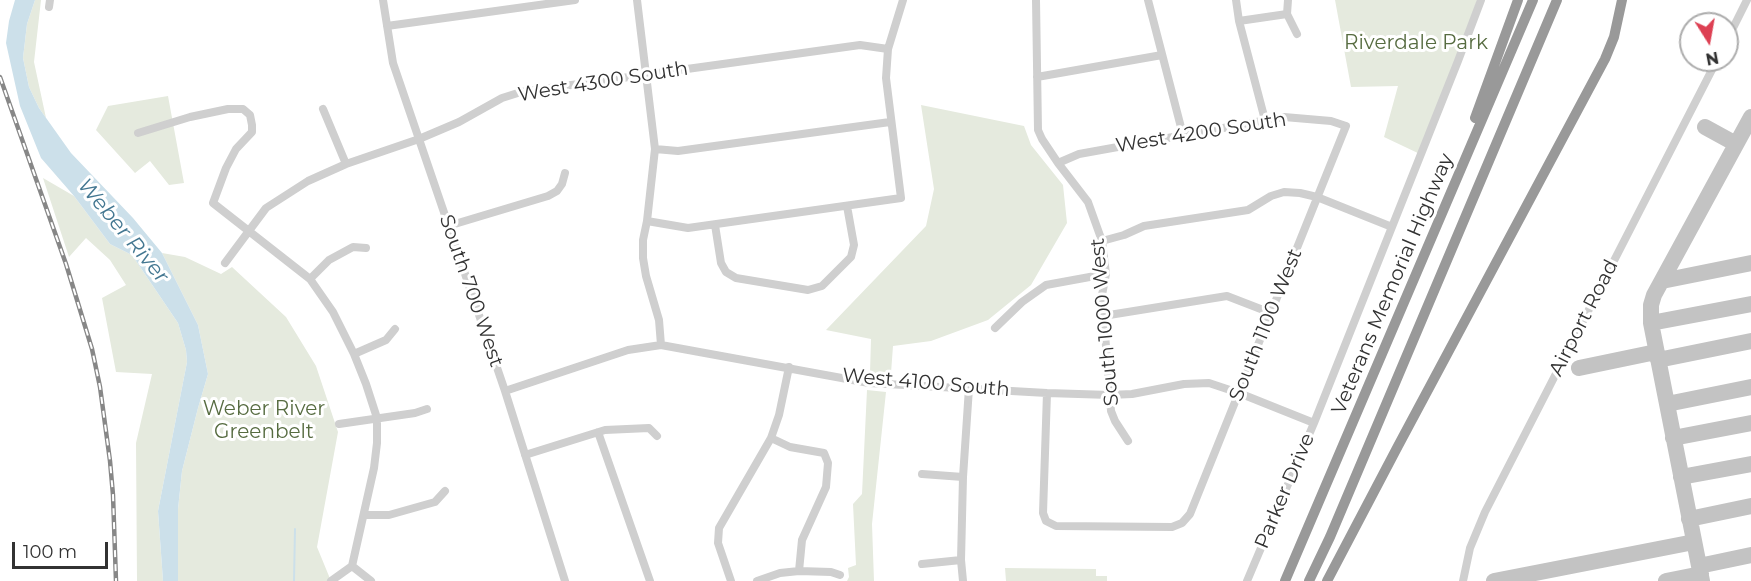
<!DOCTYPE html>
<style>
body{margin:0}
#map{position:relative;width:1751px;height:581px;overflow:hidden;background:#fff;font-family:Montserrat,sans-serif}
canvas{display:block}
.north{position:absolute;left:1679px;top:12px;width:60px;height:60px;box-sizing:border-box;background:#fff;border:2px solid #adadad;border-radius:50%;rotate:169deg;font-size:16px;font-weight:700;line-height:24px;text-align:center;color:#323232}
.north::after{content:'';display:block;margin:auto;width:21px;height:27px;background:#dd4053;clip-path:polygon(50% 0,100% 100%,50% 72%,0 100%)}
.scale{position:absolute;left:12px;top:542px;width:96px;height:27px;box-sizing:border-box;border:3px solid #323232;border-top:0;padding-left:8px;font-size:18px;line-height:21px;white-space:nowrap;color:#323232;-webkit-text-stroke:4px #fff;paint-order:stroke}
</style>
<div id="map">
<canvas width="1751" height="581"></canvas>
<div class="north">N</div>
<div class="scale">100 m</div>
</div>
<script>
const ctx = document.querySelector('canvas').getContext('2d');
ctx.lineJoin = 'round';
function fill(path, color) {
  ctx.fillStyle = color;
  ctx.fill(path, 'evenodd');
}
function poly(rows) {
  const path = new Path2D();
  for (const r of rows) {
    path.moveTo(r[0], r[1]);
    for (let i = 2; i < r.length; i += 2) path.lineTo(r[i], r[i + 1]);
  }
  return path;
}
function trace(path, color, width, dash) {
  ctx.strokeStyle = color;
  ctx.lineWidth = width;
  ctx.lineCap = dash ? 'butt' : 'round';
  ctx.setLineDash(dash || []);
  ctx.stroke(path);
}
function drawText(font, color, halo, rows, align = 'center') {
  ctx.font = font + ' Montserrat,sans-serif';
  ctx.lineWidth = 6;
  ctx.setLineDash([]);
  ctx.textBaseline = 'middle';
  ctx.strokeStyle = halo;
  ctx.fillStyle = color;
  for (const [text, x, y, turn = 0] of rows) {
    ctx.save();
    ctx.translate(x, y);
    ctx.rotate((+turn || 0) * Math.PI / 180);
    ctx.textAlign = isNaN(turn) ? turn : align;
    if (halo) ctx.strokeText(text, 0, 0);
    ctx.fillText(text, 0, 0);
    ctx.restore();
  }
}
const green = poly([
 [35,0,41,0,34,62,46,118,39,108,29,87,23,58,27,24],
 [1335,0,1477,0,1447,89,1422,155,1384,137,1398,86,1351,87],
 [168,96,184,183,169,185,150,161,135,173,96,130,108,106],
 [921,105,1024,126,1031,145,1063,185,1067,223,1031,285,988,320,931,341,893,346,891,373,870,373,871,339,826,330,926,226,934,189],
 [43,178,74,196,110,244,132,255,178,323,186,350,187,362,158,511,163,581,137,581,136,443,152,374,116,372,102,298,126,285,110,260,86,238,69,257],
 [162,253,185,257,221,274,232,267,286,317,316,366,338,432,317,547,331,581,178,581,178,509,182,471,198,408,208,374,198,325],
 [867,390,886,392,872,524,874,581,847,581,849,577,848,568,856,565,853,504,862,494],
 [1005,568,1096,569,1096,576,1107,576,1107,581,1006,581]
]);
const water = poly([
 [15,0,35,0,27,24,23,58,29,87,39,108,71,153,133,218,162,253,198,325,208,374,198,408,182,471,178,509,178,581,163,581,158,511,187,362,186,350,178,323,132,255,110,244,74,196,41,158,20,106,6,43,9,21]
]);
const stream = poly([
 [294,581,295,529]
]);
const taxiway = poly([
 [1705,127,1736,144],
 [1662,281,1751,263],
 [1651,323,1751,304],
 [1658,360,1751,341],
 [1579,368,1656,352],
 [1667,404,1751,387],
 [1673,438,1751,423],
 [1681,477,1751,464],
 [1689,519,1751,506],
 [1699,566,1751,555],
 [1494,581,1694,542],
 [1666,581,1701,574],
 [1702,581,1651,323,1651,305,1654,295,1751,117]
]);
const minor = poly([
 [383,0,393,63,505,391,565,581],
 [637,0,655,149,647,221,643,240,643,258,646,276,659,320,661,345],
 [1036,0,1038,130,1042,139,1058,163,1088,202,1102,241,1106,274,1102,295,1111,411,1115,421,1128,441],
 [1148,0,1183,135],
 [1236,0,1239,21,1265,120],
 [1288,0,1287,14,1297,34],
 [49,7,50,0],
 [1239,21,1287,14],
 [387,26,575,0],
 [1727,40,1747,0],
 [1037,77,1162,55],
 [323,109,346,164],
 [138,133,190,117,228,109,243,109,250,115,252,125,252,132,236,149,226,168,213,203,310,279,333,312,354,354,366,384,377,418,377,443,374,468,352,566,331,581],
 [655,149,678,151,890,122],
 [647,221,688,228,901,198,886,78,888,49,903,0],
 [715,225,721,263,726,272,736,278,808,290,822,286,851,257,854,245,847,206],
 [448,226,548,196,557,191,562,184,565,173],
 [1102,241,1124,235,1144,226,1248,210,1271,196,1284,192,1300,193,1317,197,1392,227],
 [225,263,266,208,308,181,346,164,419,139,459,122,502,98,521,92,860,45,888,49],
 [310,279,329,260,353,247,366,248],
 [1103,316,1227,296,1271,313],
 [995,328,1022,302,1046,285,1106,274],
 [354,354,386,340,395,329],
 [505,391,628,350,661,345,869,383,1047,393,1110,395,1132,394,1184,384,1209,383,1239,393,1314,423],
 [1047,393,1043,513,1046,521,1056,526,1172,527,1182,523,1190,514,1346,126,1331,121,1284,117,1079,154,1058,163],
 [339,424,415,413,427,409],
 [598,432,650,581],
 [771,438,790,447,824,453,828,463,826,487,802,540,799,571],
 [525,455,605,430,649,428,657,436],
 [922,474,963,477],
 [364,515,389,515,435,502,445,491],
 [922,564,961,560],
 [352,566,371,581],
 [731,581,718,543,719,528,771,438,779,415,789,367],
 [757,581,780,573,799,571,831,572,840,575],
 [963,581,961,560,963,477,969,388],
 [1247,581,1314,423,1458,61,1481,0],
 [1463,581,1470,548,1485,512,1717,60]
]);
const highway = poly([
 [1475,118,1518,0],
 [1285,581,1533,0],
 [1309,581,1330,537,1557,0],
 [1327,581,1398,446,1605,59,1614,37,1622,0]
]);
const rail = poly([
 [0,77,66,264,92,349,100,387,110,461,113,495,116,581]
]);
const parkNames = [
 ["Riverdale Park",1416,43],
 ["Weber River",264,409],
 ["Greenbelt",264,432]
];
const streetNames = [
 ["West 4300 South",603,82,-9],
 ["West 4200 South",1201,133,-9],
 ["Veterans Memorial Highway",1393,284,-67],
 ["South 700 West",471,291,71],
 ["Airport Road",1584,318,-63],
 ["South 1000 West",1105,322,-95],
 ["South 1100 West",1266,325,-68],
 ["West 4100 South",926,383,5],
 ["Parker Drive",1285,491,-67]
];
const waterNames = [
 ["Weber River",123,231,50]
];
fill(green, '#e5eade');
fill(water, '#cce0ea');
trace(stream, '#cce0ea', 2);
trace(taxiway, '#c3c3c3', 16);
trace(minor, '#cfcfcf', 8);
trace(highway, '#999', 10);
trace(rail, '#878787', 4.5);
trace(rail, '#fff', 2, [7]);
drawText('20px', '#576c41', '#fff', parkNames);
drawText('20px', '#323232', '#fff', streetNames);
drawText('italic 21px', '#437791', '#fff', waterNames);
</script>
